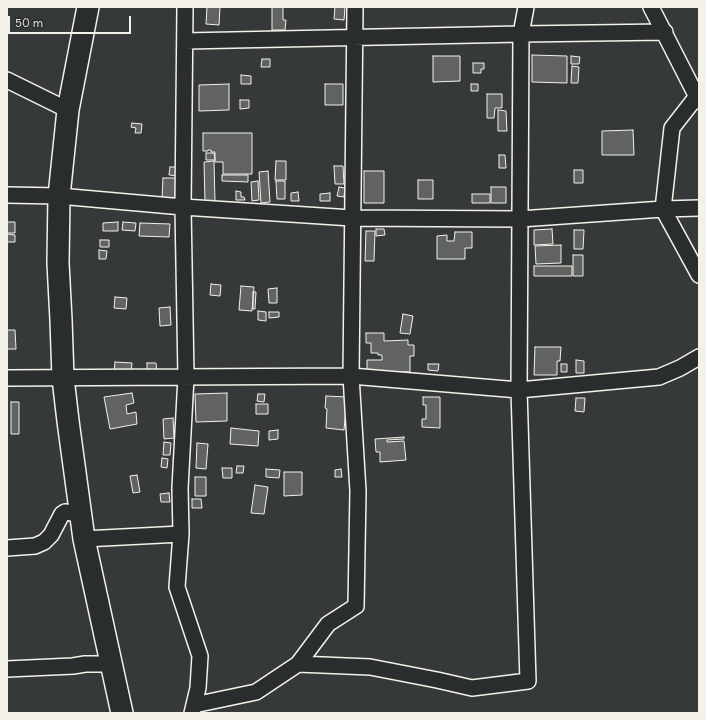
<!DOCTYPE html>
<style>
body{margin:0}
#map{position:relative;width:706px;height:720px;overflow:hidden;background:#363939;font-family:Delius,sans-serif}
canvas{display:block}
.frame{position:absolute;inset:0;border:8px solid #f4f1e8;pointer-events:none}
.scale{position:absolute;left:8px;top:16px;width:123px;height:18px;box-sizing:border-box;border:2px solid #f4f1e8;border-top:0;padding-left:5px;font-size:12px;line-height:14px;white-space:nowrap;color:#f4f1e8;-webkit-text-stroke:3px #2a2d2e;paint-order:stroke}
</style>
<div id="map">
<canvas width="706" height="720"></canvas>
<div class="frame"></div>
<div class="scale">50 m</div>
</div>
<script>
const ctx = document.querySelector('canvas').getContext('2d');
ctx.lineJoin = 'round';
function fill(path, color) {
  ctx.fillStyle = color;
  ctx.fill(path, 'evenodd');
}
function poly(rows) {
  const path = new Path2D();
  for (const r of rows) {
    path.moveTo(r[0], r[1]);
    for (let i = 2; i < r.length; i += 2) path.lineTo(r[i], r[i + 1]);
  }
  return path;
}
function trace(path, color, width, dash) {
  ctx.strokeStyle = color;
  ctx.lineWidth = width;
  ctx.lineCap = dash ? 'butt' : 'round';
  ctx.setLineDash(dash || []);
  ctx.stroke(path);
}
const building = poly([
 [207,7,220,7,219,25,206,24,207,7],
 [272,7,283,7,283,20,286,20,285,30,272,30,272,7],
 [335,7,345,7,344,20,334,19,335,7],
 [532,55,567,56,567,83,532,82,532,55],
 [433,56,460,56,460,81,433,82,433,56],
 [571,56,580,57,579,64,571,64,571,56],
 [262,59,270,59,270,67,261,67,262,59],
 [473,63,484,63,484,69,481,69,481,73,473,73,473,63],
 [572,66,579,67,578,83,571,83,572,66],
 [241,75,251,76,251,84,241,84,241,75],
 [229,84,229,110,199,111,199,85,229,84],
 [325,84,343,84,343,105,325,105,325,84],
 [471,84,478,84,478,91,471,91,471,84],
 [487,94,502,94,502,108,495,108,494,118,487,118,487,94],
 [240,100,249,100,249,108,240,109,240,100],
 [498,110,506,111,507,131,498,131,498,110],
 [132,123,142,124,141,133,135,133,136,128,131,127,132,123],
 [633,130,634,155,602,155,602,131,633,130],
 [203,133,252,133,252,174,223,174,223,162,215,162,215,152,211,152,211,150,208,150,208,151,203,151,203,133],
 [206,153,214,153,215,160,206,160,206,153],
 [499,155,505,155,506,168,499,168,499,155],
 [214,161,215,201,205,202,204,162,214,161],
 [276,161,286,161,286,180,275,180,276,161],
 [334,166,343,166,344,184,335,184,334,166],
 [170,167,179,167,179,176,169,175,170,167],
 [574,170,583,170,583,183,574,183,574,170],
 [268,171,270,202,261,203,259,172,268,171],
 [364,171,384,171,384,203,364,203,364,171],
 [222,175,248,175,248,182,222,181,222,175],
 [163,178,176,178,175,200,162,199,163,178],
 [418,180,433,180,433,199,418,199,418,180],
 [258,181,259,200,252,201,251,182,258,181],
 [276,181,285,181,285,199,277,199,276,181],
 [339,187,345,188,344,197,337,196,339,187],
 [491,187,506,187,506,203,491,203,491,187],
 [236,191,241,192,241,197,244,197,245,200,236,200,236,191],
 [298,192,299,201,291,201,291,193,298,192],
 [330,193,330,201,320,201,320,194,330,193],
 [472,194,490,194,490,203,472,203,472,194],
 [7,222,15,222,15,233,7,233,7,222],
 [118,222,118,231,103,231,103,223,118,222],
 [123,222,136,223,135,231,122,230,123,222],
 [140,223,170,224,169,237,139,236,140,223],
 [376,229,384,229,385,235,376,236,376,229],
 [552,229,553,244,534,245,534,230,552,229],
 [574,230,584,230,583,249,574,249,574,230],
 [366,231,375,231,374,261,365,261,366,231],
 [455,232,472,232,472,248,465,248,465,259,437,259,437,236,447,235,447,241,454,241,455,232],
 [7,234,15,235,15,242,7,242,7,234],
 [100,240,109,240,109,247,100,247,100,240],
 [561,245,561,263,536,264,535,246,561,245],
 [99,250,107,251,106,259,99,259,99,250],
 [573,255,583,255,583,276,573,276,573,255],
 [534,266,572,266,572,276,534,276,534,266],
 [211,284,221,285,220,296,210,295,211,284],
 [241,286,254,287,252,311,239,310,241,286],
 [277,288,277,303,269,303,268,289,277,288],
 [253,292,256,292,255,309,253,309,253,292],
 [115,297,127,298,126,309,114,308,115,297],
 [170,307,171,325,160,326,159,308,170,307],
 [258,311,266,312,266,321,258,320,258,311],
 [269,312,279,312,279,317,269,318,269,312],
 [403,314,413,316,410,334,400,333,403,314],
 [7,330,15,330,16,349,7,349,7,330],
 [366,333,384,333,384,341,408,340,408,345,414,345,414,356,410,356,410,372,367,372,367,360,382,360,382,355,378,355,378,353,371,353,371,343,366,343,366,333],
 [535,347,561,347,560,361,557,361,557,375,534,375,535,347],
 [576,360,584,361,584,373,576,373,576,360],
 [115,362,132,363,131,373,114,372,115,362],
 [147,363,156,363,157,374,147,374,147,363],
 [428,364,439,364,438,371,428,370,428,364],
 [561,364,567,364,567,372,561,372,561,364],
 [132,393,134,403,126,405,127,414,136,412,137,424,110,429,104,397,132,393],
 [227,393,227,421,196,422,195,394,227,393],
 [258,394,265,394,264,402,257,401,258,394],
 [326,396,347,397,344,430,326,428,327,409,325,408,326,396],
 [423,397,440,397,440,428,422,427,422,419,426,419,426,405,423,405,423,397],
 [576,398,585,398,584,412,575,411,576,398],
 [11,402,19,402,19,434,11,434,11,402],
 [256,404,268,404,268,414,256,414,256,404],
 [173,418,174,438,164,439,163,419,173,418],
 [231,428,259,431,258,446,230,444,231,428],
 [278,430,278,439,269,440,269,431,278,430],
 [404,437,404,439,387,440,387,442,404,441,406,460,380,462,380,452,376,452,375,439,404,437],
 [164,442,171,443,170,455,163,455,164,442],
 [197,443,208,444,206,469,196,468,197,443],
 [162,458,168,459,167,468,161,467,162,458],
 [237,466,244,466,243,473,236,473,237,466],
 [222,468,232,468,232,478,223,478,222,468],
 [266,469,280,470,279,478,266,477,266,469],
 [341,469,342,477,335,477,335,470,341,469],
 [284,472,302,472,302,495,284,496,284,472],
 [137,475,140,492,133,493,130,476,137,475],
 [195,477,206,477,206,496,195,496,195,477],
 [255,485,268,487,264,514,251,513,255,485],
 [169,493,170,502,161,502,160,494,169,493],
 [192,499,201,499,202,508,192,508,192,499]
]);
const minor = poly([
 [185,7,183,207,186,377,180,488,181,534,177,587,200,656,198,688,192,713],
 [651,7,699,101],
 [185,41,521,34,665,32],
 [7,80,68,110],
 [699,96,697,96,672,128,663,209,699,275],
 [7,195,59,196,183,207,352,218,520,219,663,209,699,208],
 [7,378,351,376,519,390,659,377,680,368,699,357],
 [84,539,181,534],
 [7,548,35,546,44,542,51,535,62,514,65,512,81,514],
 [298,664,370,667,437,680,472,688,528,681,519,390,521,34,526,7],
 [7,669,73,666,85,664,112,664],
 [194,705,256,692,298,664,328,624,356,606,358,491,351,376,355,7]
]);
const secondary = poly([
 [88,7,68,110,59,196,58,263,61,320,63,378,68,421,84,539,122,713]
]);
fill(building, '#616362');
trace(building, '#f4f1e8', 1);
trace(minor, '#f4f1e8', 18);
trace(secondary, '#f4f1e8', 24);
trace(minor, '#2a2d2e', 15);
trace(secondary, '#2a2d2e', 21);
</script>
